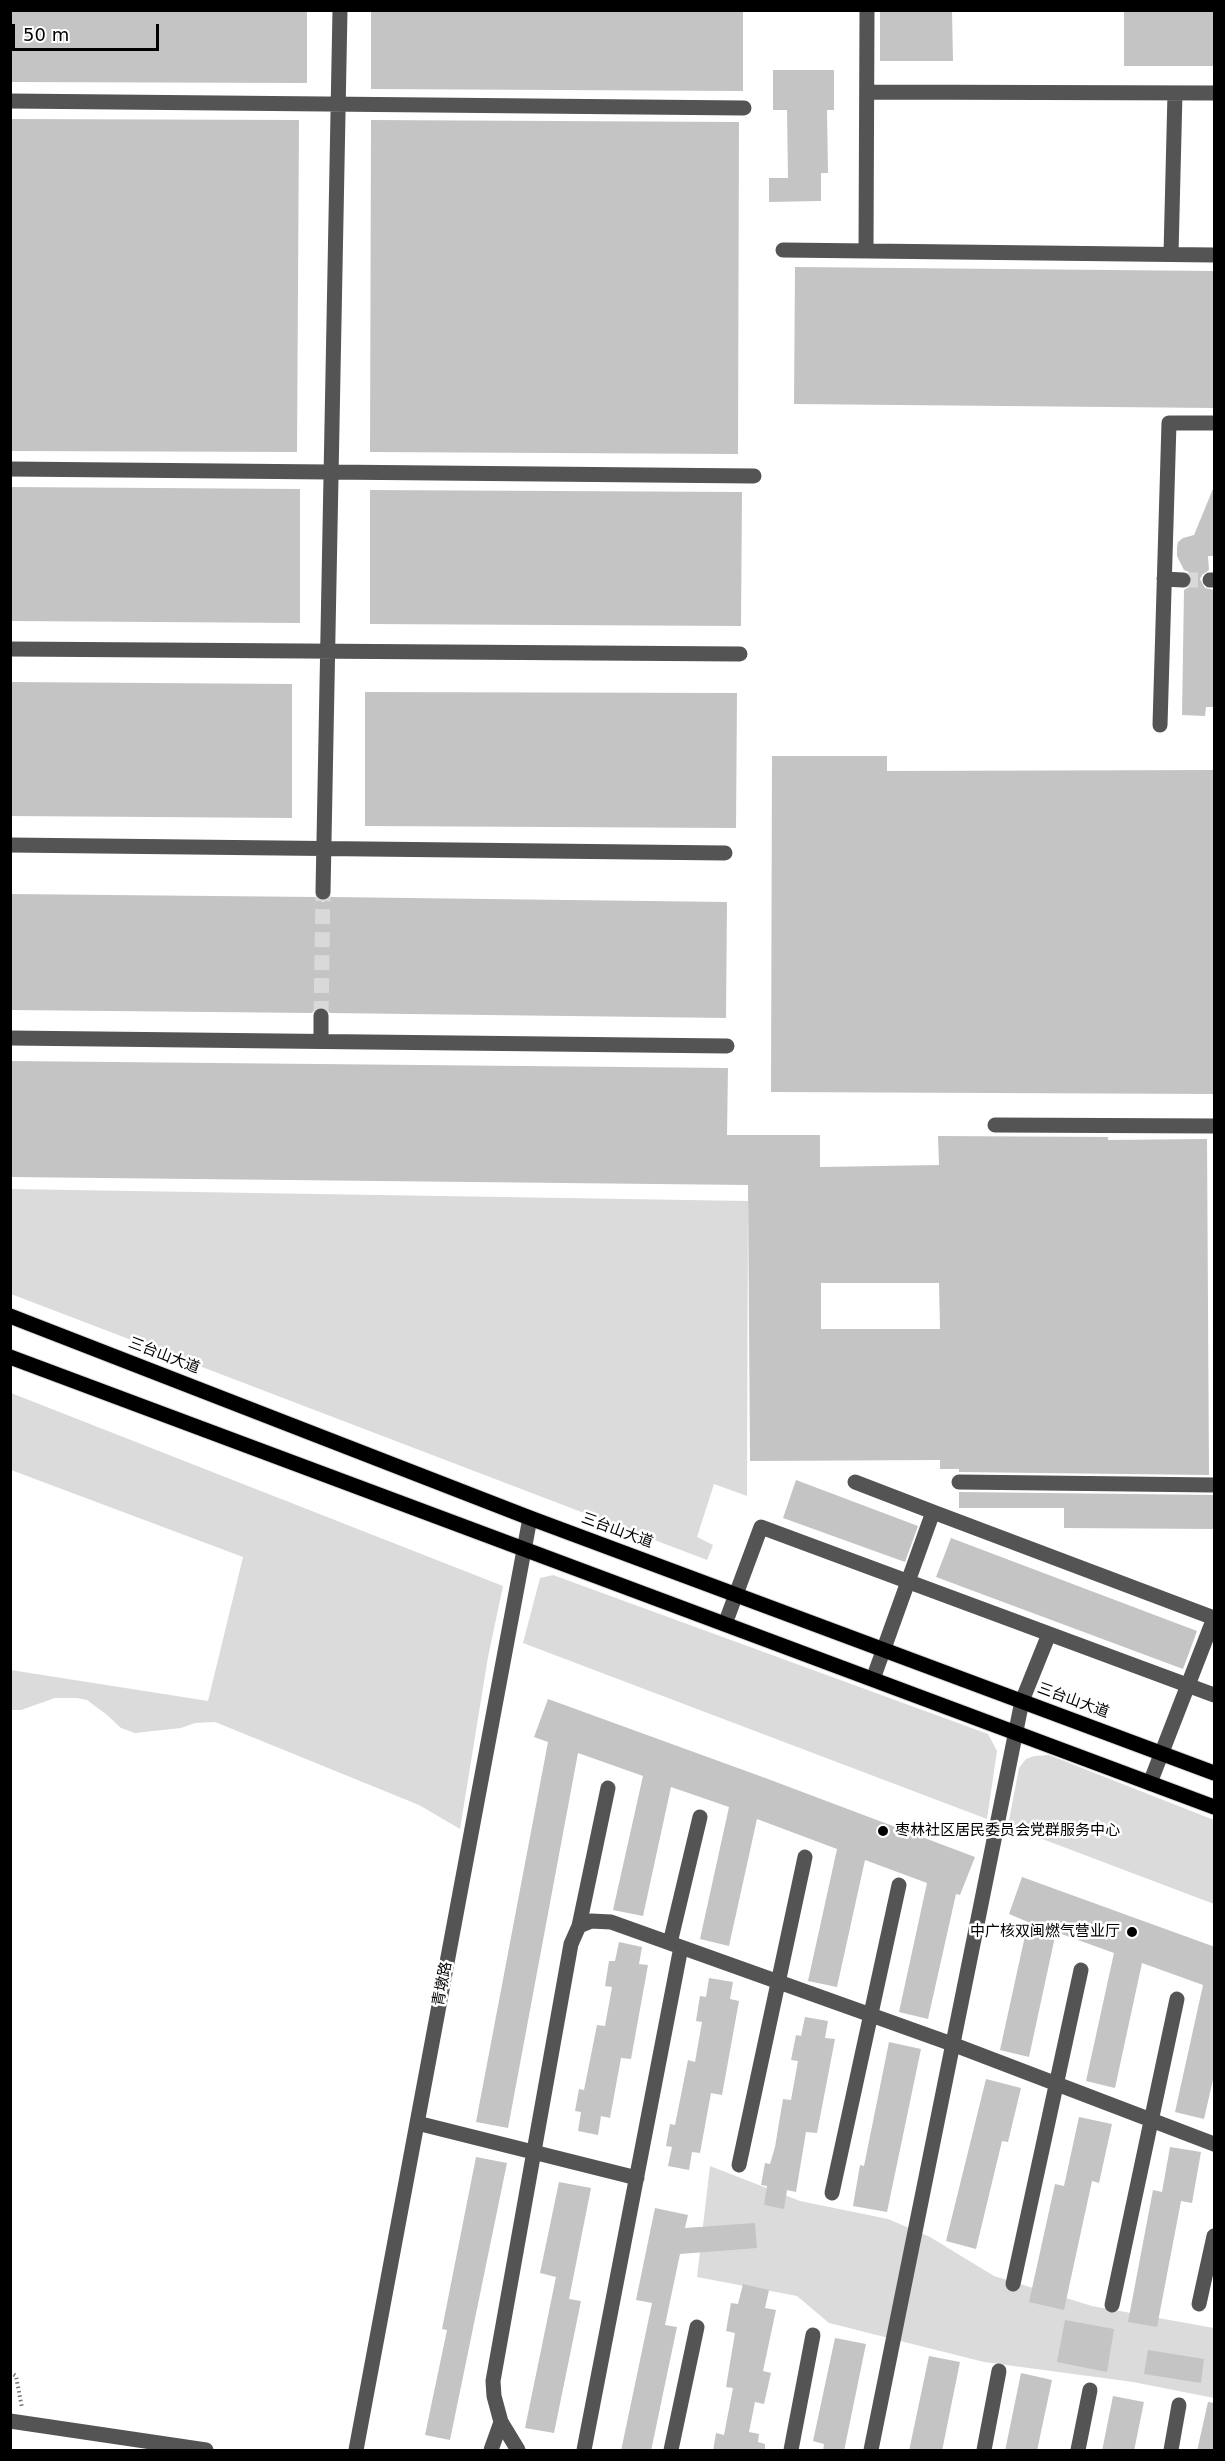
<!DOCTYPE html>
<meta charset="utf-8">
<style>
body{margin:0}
#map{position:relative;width:1225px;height:2461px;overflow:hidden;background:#fff;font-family:"DejaVu Sans",sans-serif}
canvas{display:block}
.frame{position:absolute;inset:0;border:12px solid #000;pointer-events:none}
.scale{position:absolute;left:12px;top:24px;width:147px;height:27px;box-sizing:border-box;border:3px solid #000;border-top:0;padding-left:8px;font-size:18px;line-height:21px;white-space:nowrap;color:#000;-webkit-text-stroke:4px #fff;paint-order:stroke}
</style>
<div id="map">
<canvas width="1225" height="2461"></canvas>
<div class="frame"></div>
<div class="scale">50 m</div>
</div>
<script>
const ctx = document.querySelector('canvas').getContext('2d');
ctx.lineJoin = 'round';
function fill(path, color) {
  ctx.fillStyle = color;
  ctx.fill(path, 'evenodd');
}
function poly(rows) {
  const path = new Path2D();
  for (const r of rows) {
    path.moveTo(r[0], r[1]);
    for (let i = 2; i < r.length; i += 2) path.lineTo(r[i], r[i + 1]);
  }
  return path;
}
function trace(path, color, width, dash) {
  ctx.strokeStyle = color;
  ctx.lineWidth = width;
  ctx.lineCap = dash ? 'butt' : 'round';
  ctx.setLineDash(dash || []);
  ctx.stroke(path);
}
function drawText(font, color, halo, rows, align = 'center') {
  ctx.font = font + ' "DejaVu Sans","Noto Sans SC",sans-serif';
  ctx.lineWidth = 5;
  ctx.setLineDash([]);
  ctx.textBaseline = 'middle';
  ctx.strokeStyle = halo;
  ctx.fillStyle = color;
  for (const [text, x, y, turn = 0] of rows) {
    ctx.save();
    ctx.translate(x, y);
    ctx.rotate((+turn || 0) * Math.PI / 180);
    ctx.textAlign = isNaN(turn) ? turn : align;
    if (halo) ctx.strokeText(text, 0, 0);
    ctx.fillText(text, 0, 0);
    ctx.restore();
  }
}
const green = poly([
 [10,1189,748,1201,747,1496,714,1484,697,1537,713,1545,707,1560,11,1294],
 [11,1393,503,1586,488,1657,460,1829,419,1805,215,1722,195,1723,181,1728,135,1733,121,1728,107,1715,87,1700,77,1698,55,1698,21,1710,11,1710,11,1670,208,1701,243,1557,11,1470],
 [553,1575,988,1734,997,1751,987,1819,523,1643,540,1578],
 [1049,1755,1214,1820,1214,1904,1008,1826,1019,1768,1026,1759,1034,1756],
 [710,2166,800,2201,888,2219,930,2237,994,2276,1092,2306,1214,2328,1214,2398,1133,2382,984,2362,829,2323,797,2296,697,2277]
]);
const building = poly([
 [10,10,307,10,307,83,10,82],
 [371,10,743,10,743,91,371,89],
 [880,10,952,10,953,61,880,61],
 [1124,10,1215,10,1215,66,1124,66],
 [773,70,834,70,834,110,827,110,828,173,821,173,821,201,769,202,769,178,788,178,787,110,773,110],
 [10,119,299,120,297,452,10,451],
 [371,120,739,122,738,454,370,452],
 [795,267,1215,271,1215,408,794,404],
 [1215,484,1215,556,1208,556,1209,570,1202,575,1200,579,1205,588,1215,590,1215,707,1206,707,1205,716,1182,715,1184,590,1191,586,1193,580,1189,572,1184,570,1177,556,1177,548,1178,542,1183,538,1194,535],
 [10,487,300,489,300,623,10,621],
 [370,490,742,492,741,626,370,624],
 [10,682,292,684,292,818,10,816],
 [365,692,737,693,736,828,365,826],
 [772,756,887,756,887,771,1215,770,1215,1094,771,1092],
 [10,894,315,897,323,902,331,897,727,902,726,1018,330,1013,326,1008,322,1006,316,1008,312,1013,10,1010],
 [10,1061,728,1068,727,1135,820,1135,820,1167,939,1165,938,1136,1108,1137,1108,1140,1207,1139,1209,1475,959,1472,959,1469,940,1469,940,1460,750,1461,748,1185,10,1177],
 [821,1283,939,1283,940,1329,821,1329],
 [796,1480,918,1526,905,1562,783,1518],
 [959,1492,1215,1495,1215,1529,1064,1528,1064,1508,959,1508],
 [951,1538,1197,1631,1183,1669,936,1577],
 [548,1699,768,1779,975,1857,960,1895,956,1894,928,2019,899,2012,927,1883,865,1860,837,1987,808,1981,837,1849,757,1819,729,1946,700,1939,729,1807,671,1787,643,1916,613,1910,643,1776,578,1753,508,2128,476,2122,548,1742,534,1737],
 [1022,1877,1215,1947,1215,2071,1204,2119,1175,2112,1203,1985,1142,1963,1115,2088,1086,2081,1114,1953,1056,1932,1029,2057,1000,2050,1028,1922,1009,1914],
 [619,1942,642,1947,639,1964,648,1965,631,2059,621,2058,610,2118,601,2116,598,2135,578,2131,581,2112,575,2111,579,2089,584,2090,597,2025,605,2026,612,1987,605,1986,609,1961,615,1961],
 [709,1978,733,1982,730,1999,739,2001,722,2095,711,2093,700,2153,692,2152,689,2170,668,2166,672,2147,666,2146,670,2124,675,2125,688,2060,695,2062,702,2022,696,2021,700,1996,706,1997],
 [805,2017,828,2021,825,2038,835,2039,817,2133,806,2132,796,2192,787,2190,784,2209,764,2205,767,2186,761,2185,765,2163,770,2164,775,2147,783,2099,791,2100,798,2061,791,2060,796,2035,801,2036],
 [889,2042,921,2049,887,2212,853,2206,860,2165,864,2166],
 [986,2079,1021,2088,1008,2142,1002,2141,976,2249,946,2241],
 [1079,2117,1112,2124,1099,2183,1092,2181,1064,2310,1029,2302,1055,2184,1064,2186],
 [1170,2147,1201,2152,1192,2203,1181,2201,1157,2327,1128,2322,1153,2190,1162,2192],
 [476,2157,507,2163,450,2440,425,2435,447,2330,442,2329],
 [559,2182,591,2188,569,2299,581,2301,554,2433,525,2428,556,2277,540,2273],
 [655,2208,688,2215,685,2228,755,2223,757,2248,680,2254,665,2325,677,2327,651,2451,621,2451,652,2303,636,2300],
 [743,2284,769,2290,765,2308,776,2310,763,2371,771,2373,764,2404,755,2402,749,2432,759,2434,758,2442,765,2444,765,2451,713,2451,716,2433,724,2435,733,2388,726,2387,735,2333,726,2331,731,2303,738,2304],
 [1065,2320,1114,2329,1107,2372,1057,2362],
 [835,2338,866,2344,844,2451,823,2451,824,2444,813,2441],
 [1148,2350,1204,2359,1201,2383,1144,2374],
 [929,2356,960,2362,942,2451,909,2451],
 [1021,2373,1052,2380,1037,2451,1005,2451],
 [1113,2396,1144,2402,1134,2451,1102,2451],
 [1208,2402,1215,2403,1215,2451,1197,2451]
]);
const minorTunnel = poly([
 [1183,580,1210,580],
 [321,1016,323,892]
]);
const path = poly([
 [10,2372,16,2376,22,2408]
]);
const minor = poly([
 [867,92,1214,93],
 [10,101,744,108],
 [783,250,1214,255],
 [866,251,867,10],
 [1171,254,1175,93],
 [10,469,754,476],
 [1164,579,1183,580],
 [1210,580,1214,580],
 [10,649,740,654],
 [1160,725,1169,423,1214,423],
 [10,845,725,853],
 [323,892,340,10],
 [10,1038,727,1046],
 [321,1041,321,1016],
 [995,1125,1214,1126],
 [855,1482,933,1512],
 [959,1482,1214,1485],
 [725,1624,761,1527,1214,1695],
 [873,1679,933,1512,1214,1618,1150,1783],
 [579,1926,608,1788],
 [670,1943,700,1817],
 [417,2123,637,2178],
 [739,2165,805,1857],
 [832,2193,899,1885],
 [1013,2284,1081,1970],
 [1199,2304,1214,2236],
 [1112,2305,1177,1999],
 [10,2421,206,2450],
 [356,2450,530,1518],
 [491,2450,501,2422],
 [518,2450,501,2422,494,2396,493,2381,571,1944,579,1926,591,1921,611,1922,952,2044,1214,2144],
 [584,2450,681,1947],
 [671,2450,697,2327],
 [791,2450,813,2335],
 [871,2450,1022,1701,1049,1634],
 [984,2450,999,2371],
 [1078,2450,1090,2390],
 [1171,2450,1179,2405]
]);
const major = poly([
 [10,1316,530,1518,1214,1773],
 [10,1357,1214,1807]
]);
const markers = [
 [883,1831,6,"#000"],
 [1132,1932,6,"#000"]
];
const streetNames = [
 ["三台山大道",164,1356,21],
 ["三台山大道",617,1531,20],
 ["三台山大道",1073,1701,20],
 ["青墩路",443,1984,-79]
];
const poiNames = [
 ["枣林社区居民委员会党群服务中心",895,1831],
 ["中广核双闽燃气营业厅",1120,1932,"right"]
];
fill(green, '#dbdbdb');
fill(building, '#c4c4c4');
trace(minorTunnel, '#d9d9d9', 15, [15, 8]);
trace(major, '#dbdbdb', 17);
trace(path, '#767676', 4, [1.5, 3]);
trace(minor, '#545454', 15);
trace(major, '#000', 15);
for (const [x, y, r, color] of markers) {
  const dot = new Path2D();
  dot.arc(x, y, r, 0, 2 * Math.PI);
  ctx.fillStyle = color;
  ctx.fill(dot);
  trace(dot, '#fff', 2);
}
drawText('15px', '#000', '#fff', streetNames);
drawText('15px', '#000', '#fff', poiNames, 'left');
</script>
